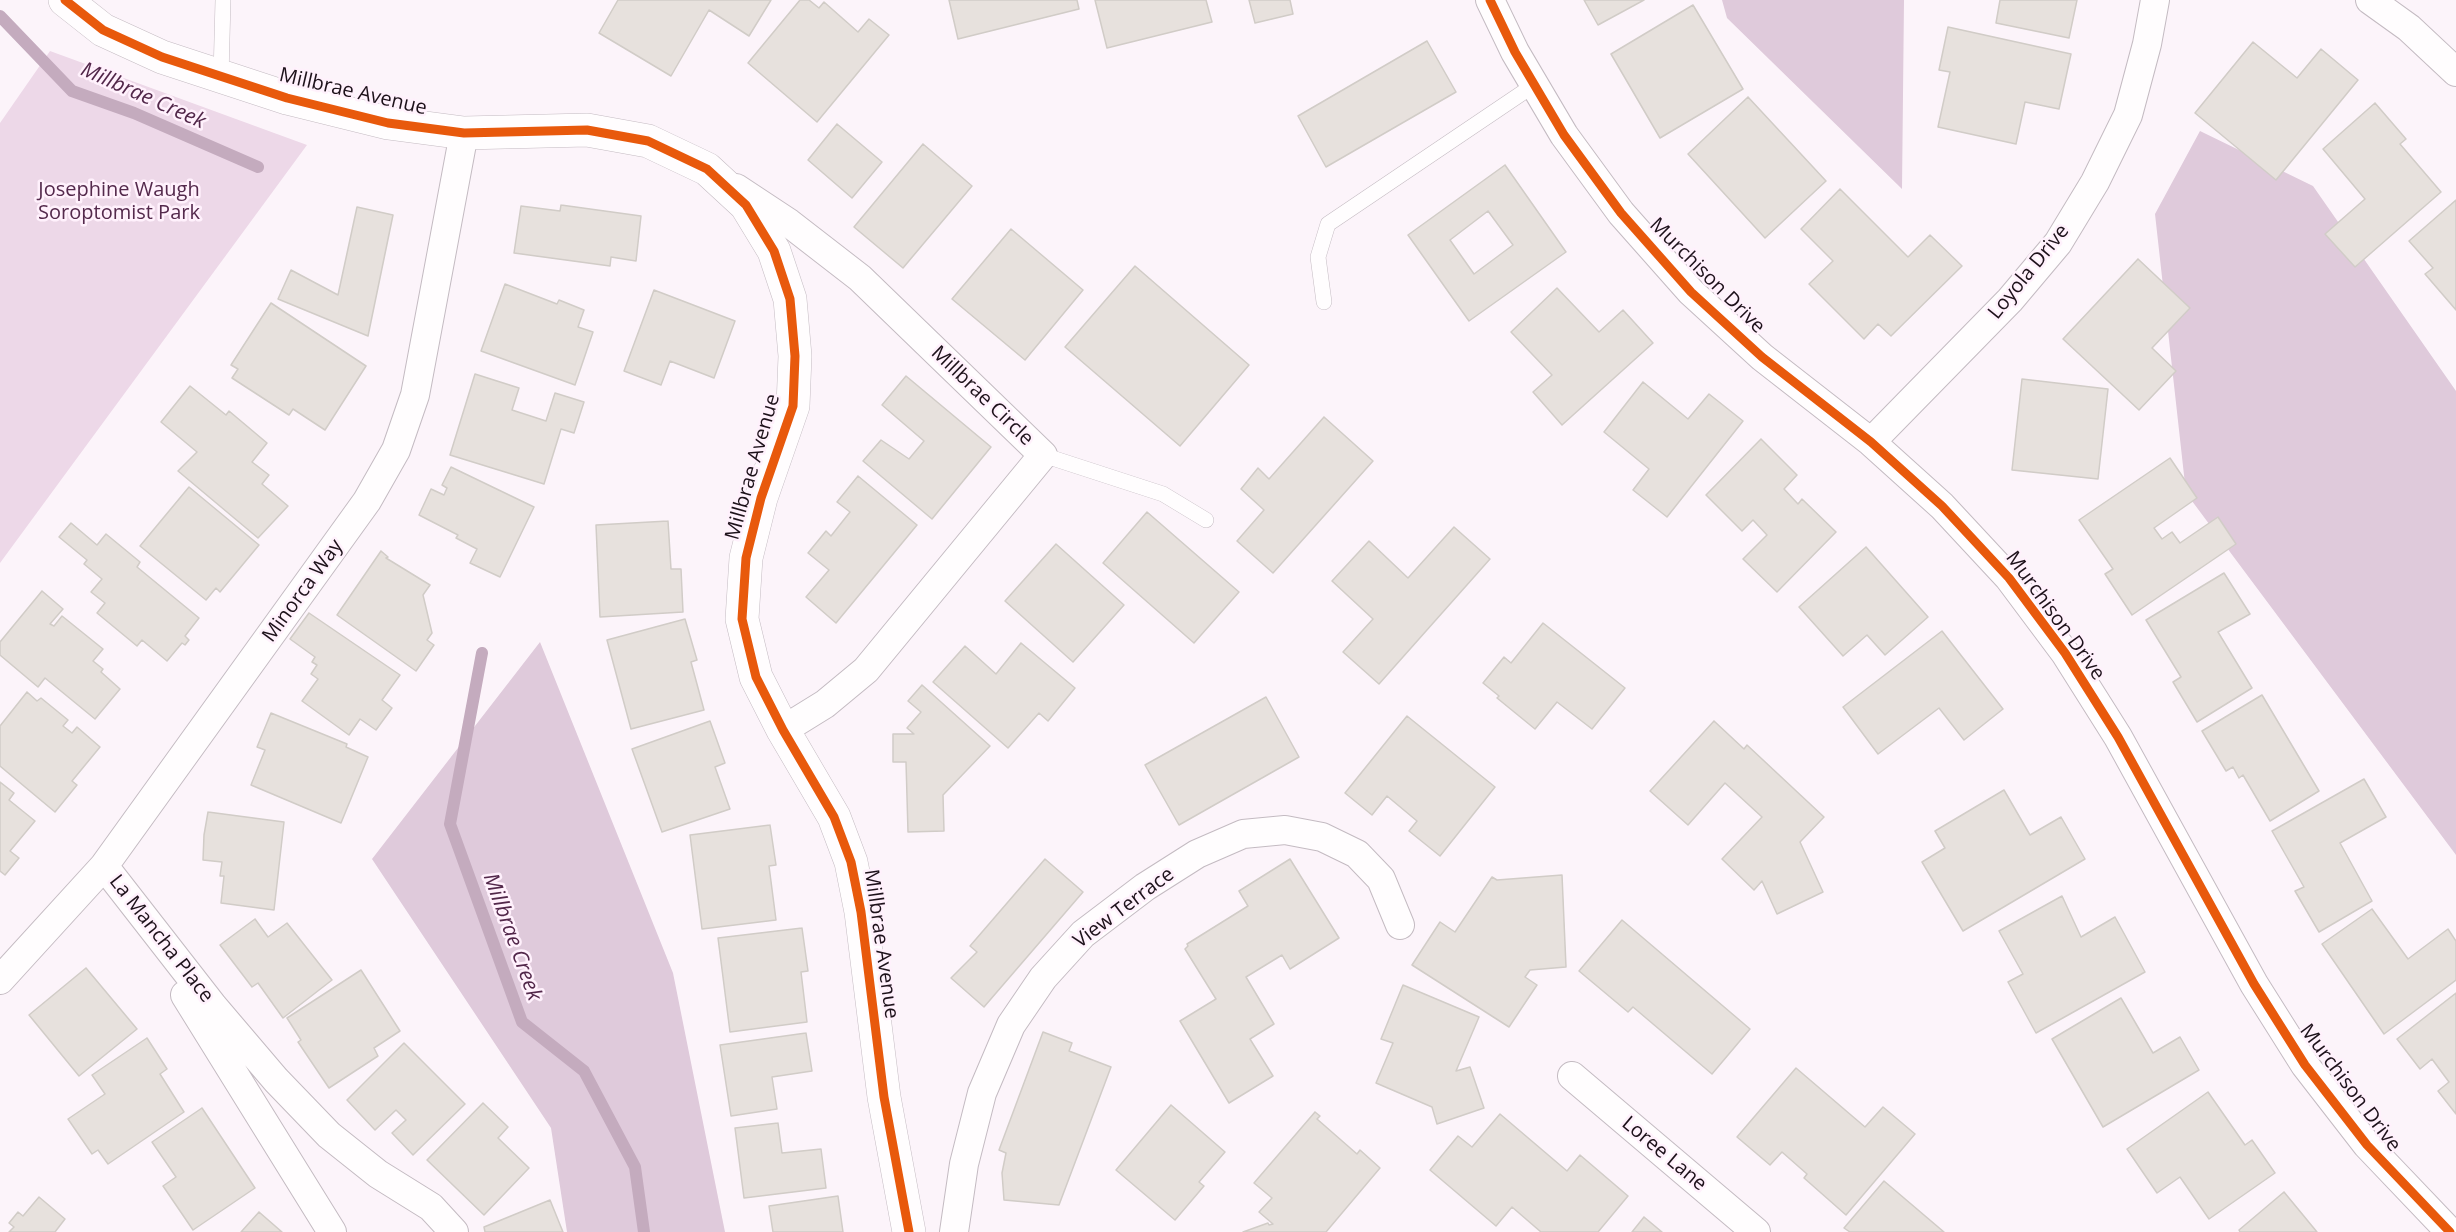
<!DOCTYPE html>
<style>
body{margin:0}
canvas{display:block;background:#fcf4fa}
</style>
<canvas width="2456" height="1232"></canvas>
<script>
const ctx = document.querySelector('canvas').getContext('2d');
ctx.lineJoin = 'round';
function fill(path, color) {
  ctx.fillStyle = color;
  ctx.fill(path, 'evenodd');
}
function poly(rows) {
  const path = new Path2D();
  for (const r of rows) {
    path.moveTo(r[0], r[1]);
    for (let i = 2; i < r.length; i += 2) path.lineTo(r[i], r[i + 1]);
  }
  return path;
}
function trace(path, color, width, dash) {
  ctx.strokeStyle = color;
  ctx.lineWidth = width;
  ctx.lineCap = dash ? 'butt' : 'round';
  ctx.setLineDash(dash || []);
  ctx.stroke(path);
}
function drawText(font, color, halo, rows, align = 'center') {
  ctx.font = font + ' "Open Sans",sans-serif';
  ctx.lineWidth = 5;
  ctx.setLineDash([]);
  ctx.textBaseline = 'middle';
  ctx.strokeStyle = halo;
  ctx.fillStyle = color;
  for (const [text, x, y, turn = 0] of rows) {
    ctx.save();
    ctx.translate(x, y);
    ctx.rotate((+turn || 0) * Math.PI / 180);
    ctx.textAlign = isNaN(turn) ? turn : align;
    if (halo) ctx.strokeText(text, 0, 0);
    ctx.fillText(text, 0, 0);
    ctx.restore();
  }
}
const green = poly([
 [50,51,307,145,0,563,0,123]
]);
const forest = poly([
 [1722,0,1904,0,1902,189,1727,18],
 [2200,131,2313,186,2456,391,2456,855,2186,493,2155,214],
 [540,642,673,973,725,1232,567,1232,551,1128,372,859]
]);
const stream = poly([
 [0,16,72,91,134,113,258,167],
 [482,653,450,824,522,1022,584,1071,635,1167,644,1232]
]);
const building = poly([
 [618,0,771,0,749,36,709,10,671,76,599,33,618,0],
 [800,0,809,0,819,8,824,2,858,32,869,19,889,35,817,122,748,63,800,0],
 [949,0,1077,0,1079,9,958,39,949,0],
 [1095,0,1206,0,1212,22,1107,48,1095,0],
 [1249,0,1290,0,1293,14,1255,23,1249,0],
 [1584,0,1644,0,1598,25,1584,0],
 [2000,0,2077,0,2069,38,1996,23,2000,0],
 [1693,5,1743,89,1660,138,1611,54,1693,5],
 [1948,27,2071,54,2059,109,2025,102,2016,144,1938,127,1950,72,1939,70,1948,27],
 [1427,41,1456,92,1326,167,1298,116,1427,41],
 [2253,42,2297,78,2321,49,2358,80,2276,180,2195,113,2253,42],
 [1748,97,1826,181,1765,238,1688,154,1748,97],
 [2375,103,2406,139,2400,144,2441,192,2355,267,2325,234,2365,199,2323,149,2375,103],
 [837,124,882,162,852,198,808,160,837,124],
 [923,144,972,186,903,268,854,227,923,144],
 [1505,165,1566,252,1469,321,1408,235,1505,165],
 [1488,211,1513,245,1474,274,1450,240,1488,211],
 [1840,189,1908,257,1930,235,1962,266,1891,336,1878,324,1864,339,1809,284,1833,261,1801,229,1840,189],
 [2456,200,2456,310,2425,274,2433,268,2409,241,2456,200],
 [561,205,641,216,636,261,611,257,610,266,514,253,521,206,560,211,561,205],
 [357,207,393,215,368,336,278,299,291,270,338,295,357,207],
 [1011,229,1083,290,1025,360,952,299,1011,229],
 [2138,259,2190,308,2152,348,2176,371,2139,410,2063,339,2138,259],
 [1135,266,1249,365,1180,446,1065,347,1135,266],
 [505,284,557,304,559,300,584,310,578,327,593,332,575,385,481,351,505,284],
 [1557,288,1599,332,1623,310,1653,343,1562,425,1533,392,1552,375,1511,332,1557,288],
 [654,290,735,321,714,378,670,361,661,385,624,371,654,290],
 [271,303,366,366,325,430,293,409,289,415,232,378,238,369,231,365,271,303],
 [475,374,519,388,512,410,546,421,555,393,584,402,574,433,561,429,544,484,450,455,475,374],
 [906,376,991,447,932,519,863,461,881,440,909,459,924,441,882,405,906,376],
 [2022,379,2108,389,2098,479,2012,470,2022,379],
 [1643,382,1688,419,1709,394,1743,421,1667,517,1633,490,1649,469,1604,432,1643,382],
 [190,386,226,415,229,411,267,443,252,462,269,475,262,484,288,506,258,538,178,471,197,452,161,422,190,386],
 [1324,417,1373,461,1273,573,1237,541,1264,510,1241,489,1258,468,1269,479,1324,417],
 [1761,439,1797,475,1784,489,1798,504,1802,499,1836,532,1777,592,1743,559,1767,535,1753,520,1742,531,1706,495,1761,439],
 [2170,458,2197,498,2154,528,2162,539,2172,532,2180,543,2218,517,2236,544,2132,615,2105,574,2113,569,2079,520,2170,458],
 [451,467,534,507,500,577,470,563,477,549,456,538,458,535,419,515,431,489,444,495,447,488,442,485,451,467],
 [858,476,917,525,836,623,806,597,829,570,808,553,826,531,831,536,850,512,837,502,858,476],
 [189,487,259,545,220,592,216,588,206,600,140,546,189,487],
 [1147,512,1239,592,1194,643,1103,563,1147,512],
 [668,521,671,569,681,569,683,612,600,617,596,525,668,521],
 [71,523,97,545,106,534,140,562,137,567,199,618,185,636,189,640,185,645,182,643,167,661,142,640,137,646,97,613,105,603,91,592,102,579,84,564,87,560,59,537,71,523],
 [1454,527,1490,559,1379,684,1343,652,1373,619,1332,581,1369,541,1408,578,1454,527],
 [1056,544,1124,605,1073,662,1005,601,1056,544],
 [1866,547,1928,617,1885,655,1867,635,1843,656,1799,607,1866,547],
 [381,551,388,557,386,558,430,585,423,595,432,633,427,640,434,645,416,671,337,615,381,551],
 [2224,573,2250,614,2218,632,2252,688,2197,722,2173,682,2181,677,2146,620,2224,573],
 [42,591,63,609,50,624,54,626,62,616,103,649,93,661,103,669,101,672,120,689,95,719,45,678,38,687,0,655,0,642,42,591],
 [309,613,400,675,382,700,392,708,376,730,360,719,349,735,302,701,318,679,311,674,317,665,312,662,315,657,290,639,309,613],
 [685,619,697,660,691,662,704,710,631,729,607,640,685,619],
 [1543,623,1625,688,1592,729,1557,702,1535,729,1497,698,1499,696,1483,683,1504,657,1511,663,1543,623],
 [1942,631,2003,709,1964,740,1939,708,1878,754,1843,707,1942,631],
 [1021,643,1075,688,1048,721,1039,713,1008,748,933,682,965,646,996,674,1021,643],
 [922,685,990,746,943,795,944,831,908,832,906,762,893,762,893,734,914,734,907,728,921,712,908,701,922,685],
 [27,692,37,701,41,698,68,720,63,726,72,733,77,727,100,747,72,781,77,785,55,812,0,766,0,726,27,692],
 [2262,695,2319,791,2270,821,2243,775,2239,778,2233,767,2226,771,2202,731,2262,695],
 [1266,697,1299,757,1179,825,1145,765,1266,697],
 [271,713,347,744,346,747,368,757,341,823,251,785,265,750,257,747,271,713],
 [1407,716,1495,787,1440,856,1409,831,1417,821,1387,796,1372,815,1345,793,1407,716],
 [710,721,725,763,715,767,730,809,662,832,632,749,710,721],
 [1714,721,1744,749,1747,745,1824,817,1800,842,1823,892,1777,914,1762,881,1754,890,1722,859,1762,817,1725,783,1688,825,1650,791,1714,721],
 [2364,779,2386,817,2340,843,2372,901,2319,932,2295,891,2304,887,2272,831,2364,779],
 [0,782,14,793,9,800,35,821,10,851,19,858,5,875,0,871,0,782],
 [2004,790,2030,835,2061,817,2085,859,1963,931,1922,862,1945,848,1935,831,2004,790],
 [208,812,284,822,274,910,221,903,224,876,220,876,222,862,203,860,204,835,208,812],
 [770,825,776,865,769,866,776,920,702,929,690,835,770,825],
 [1045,859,1083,892,984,1007,951,978,977,952,970,946,1045,859],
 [1290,859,1339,938,1290,969,1282,955,1246,977,1274,1024,1250,1039,1273,1076,1229,1103,1180,1021,1216,999,1185,949,1188,946,1187,944,1248,906,1239,891,1290,859],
 [1562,875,1566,967,1530,970,1525,977,1537,985,1509,1027,1412,965,1440,922,1455,932,1492,877,1497,880,1562,875],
 [2062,896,2081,937,2115,917,2145,972,2036,1033,2008,982,2023,974,1999,931,2062,896],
 [2372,909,2408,959,2448,929,2456,941,2456,980,2384,1034,2322,944,2372,909],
 [255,919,268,937,287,923,332,980,283,1018,258,983,252,987,220,945,255,919],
 [1622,920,1750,1029,1712,1074,1633,1007,1628,1012,1579,971,1622,920],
 [802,928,808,971,801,972,807,1022,730,1032,718,938,802,928],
 [86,968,137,1029,79,1076,29,1015,86,968],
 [361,970,400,1031,374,1048,378,1056,329,1088,298,1042,301,1040,287,1018,361,970],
 [1403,985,1479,1017,1456,1071,1470,1067,1484,1108,1437,1124,1432,1107,1376,1083,1393,1043,1381,1039,1403,985],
 [2456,993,2456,1114,2438,1091,2449,1082,2432,1059,2420,1069,2397,1039,2456,993],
 [2121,998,2153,1053,2180,1037,2199,1070,2103,1127,2052,1039,2121,998],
 [1043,1032,1072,1043,1069,1051,1111,1067,1059,1205,1004,1200,1002,1173,1006,1153,999,1150,1043,1032],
 [806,1033,812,1071,772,1077,777,1109,731,1116,720,1045,806,1033],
 [147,1038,167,1069,160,1074,184,1112,108,1164,98,1150,92,1154,68,1119,105,1094,92,1075,147,1038],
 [404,1043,465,1104,413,1155,392,1133,406,1120,396,1110,375,1130,347,1100,404,1043],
 [1796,1068,1865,1127,1883,1107,1915,1134,1846,1215,1804,1178,1807,1174,1782,1152,1770,1165,1737,1137,1796,1068],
 [2208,1092,2245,1145,2252,1140,2275,1173,2209,1219,2180,1177,2157,1193,2127,1149,2208,1092],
 [483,1103,508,1127,498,1138,529,1168,484,1215,427,1160,483,1103],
 [1171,1105,1225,1152,1199,1182,1204,1186,1175,1220,1116,1170,1171,1105],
 [202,1108,255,1188,193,1230,163,1186,176,1177,152,1142,202,1108],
 [1315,1112,1320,1116,1317,1119,1357,1154,1360,1150,1380,1168,1326,1232,1243,1232,1268,1223,1269,1225,1273,1224,1259,1212,1272,1198,1254,1183,1315,1112],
 [1500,1114,1567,1171,1580,1155,1628,1196,1598,1232,1541,1232,1512,1207,1496,1226,1430,1170,1458,1136,1472,1147,1500,1114],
 [778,1123,782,1153,821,1149,826,1188,744,1198,735,1128,778,1123],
 [1884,1181,1944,1232,1850,1232,1844,1228,1884,1181],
 [2284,1192,2317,1232,2240,1232,2239,1230,2284,1192],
 [838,1196,843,1232,773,1232,769,1206,838,1196],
 [39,1197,65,1219,55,1232,9,1232,14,1227,9,1223,18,1212,23,1216,39,1197],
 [550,1200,563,1232,485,1232,484,1227,550,1200],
 [259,1212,282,1232,241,1232,259,1212],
 [1644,1217,1662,1232,1632,1232,1644,1217]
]);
const lane = poly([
 [221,77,223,0],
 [1324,302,1318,257,1328,224,1534,85],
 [1043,455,1163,494,1206,520]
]);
const street = poly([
 [1490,0,1515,52,1564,135,1621,213,1691,292,1762,357,1871,442,1942,506,2009,578,2065,653,2118,737,2254,984,2305,1065,2367,1145,2450,1232],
 [2370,0,2409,28,2456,72],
 [736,188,789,223,860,278,1043,455,866,670,825,704,783,730],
 [1871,442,2010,300,2058,243,2095,182,2128,115,2147,44,2155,0],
 [104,866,213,1006,276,1080,329,1135,378,1174,431,1207,454,1232],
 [0,980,104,866,367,501,396,450,415,395,464,133],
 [185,995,332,1232],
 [1572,1076,1756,1232],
 [954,1232,964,1164,982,1093,1011,1025,1043,978,1083,934,1145,887,1197,854,1243,834,1285,830,1322,837,1357,854,1381,879,1400,925]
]);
const secondary = poly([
 [65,0,103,30,162,57,287,98,388,123,464,133,587,130,648,141,707,169,746,205,774,251,790,299,795,356,793,406,761,498,746,558,742,619,756,677,783,730,834,817,851,862,861,912,884,1097,909,1232]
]);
const cycleway = poly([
 [65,0,103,30,162,57,287,98,388,123,464,133,587,130,648,141,707,169,746,205,774,251,790,299,795,356,793,406,761,498,746,558,742,619,756,677,783,730,834,817,851,862,861,912,884,1097,909,1232],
 [1490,0,1515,52,1564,135,1621,213,1691,292,1762,357,1871,442,1942,506,2009,578,2065,653,2118,737,2254,984,2305,1065,2367,1145,2450,1232]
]);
const streetNames = [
 ["Millbrae Avenue",353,92,13],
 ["Loyola Drive",2029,272,-51],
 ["Murchison Drive",1707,276,45],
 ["Millbrae Circle",982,396,44],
 ["Millbrae Avenue",753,467,-74],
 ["Minorca Way",303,591,-54],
 ["Murchison Drive",2055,616,54],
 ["View Terrace",1124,908,-37],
 ["La Mancha Place",161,939,52],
 ["Millbrae Avenue",881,944,82],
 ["Murchison Drive",2350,1088,53],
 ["Loree Lane",1664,1154,40]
];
const parkNames = [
 ["Josephine Waugh",119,190],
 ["Soroptomist Park",119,213]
];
const waterNames = [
 ["Millbrae Creek",143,96,24],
 ["Millbrae Creek",512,937,70]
];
fill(green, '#edd8e8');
fill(forest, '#dfcadb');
trace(stream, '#c4abbe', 12);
fill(building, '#e7e1dd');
trace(building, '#d1ccc7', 1.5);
trace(lane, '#c4bbc2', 16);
trace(street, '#c4bbc2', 30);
trace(secondary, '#c4bbc2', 34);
trace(lane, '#fffdfe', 15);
trace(street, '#fffdfe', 28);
trace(secondary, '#fffdfe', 33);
trace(cycleway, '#e8590c', 9);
drawText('20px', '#1d111a', '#fff1fc', streetNames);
drawText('20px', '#54294c', '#fff1fc', parkNames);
drawText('italic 21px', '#52274a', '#fff1fc', waterNames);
</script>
